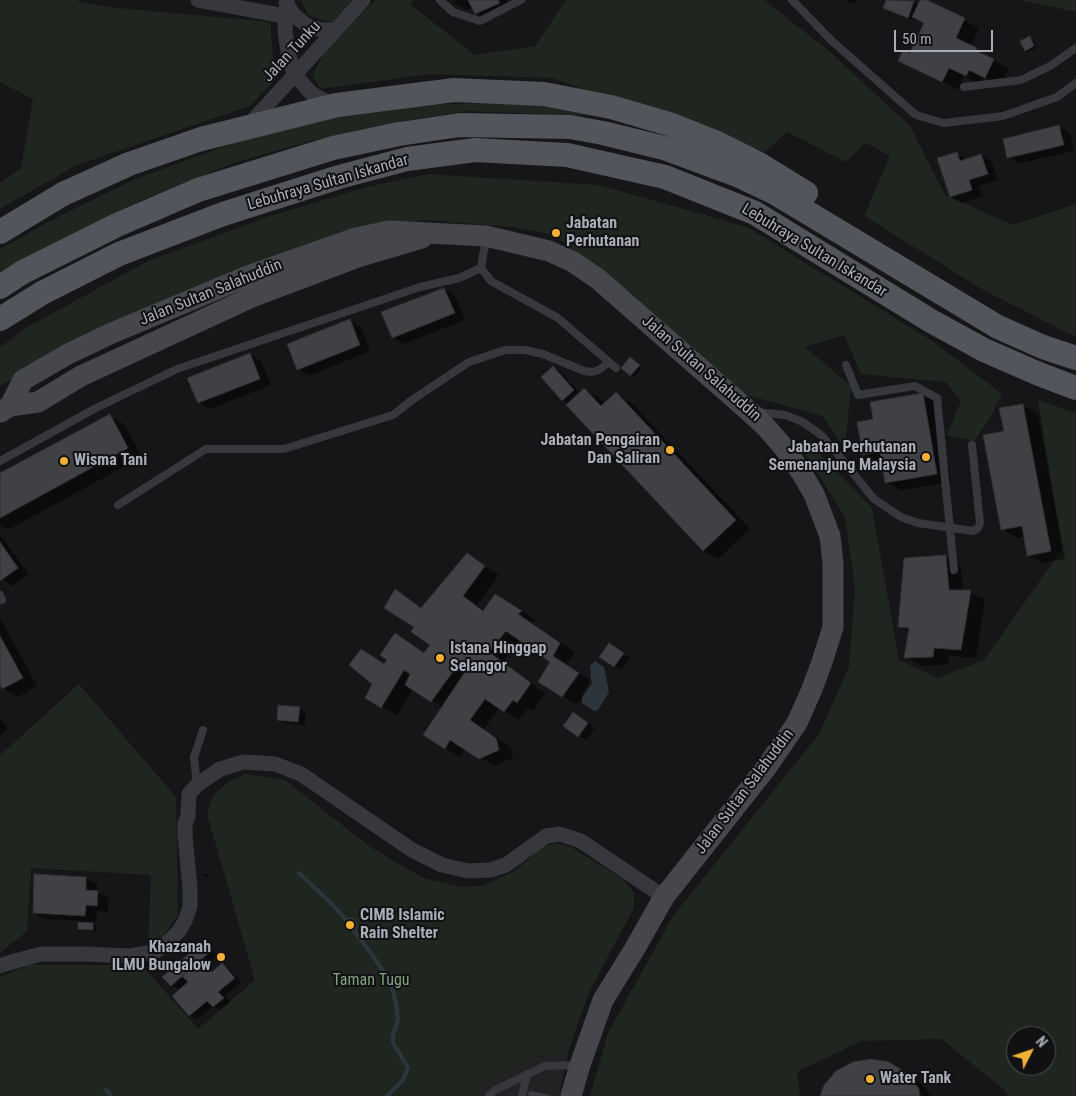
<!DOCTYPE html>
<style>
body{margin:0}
#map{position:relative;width:1076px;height:1096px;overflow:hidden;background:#161618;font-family:"Roboto Condensed",sans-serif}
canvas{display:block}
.north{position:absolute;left:1006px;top:1026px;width:50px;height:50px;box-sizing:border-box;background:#111113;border:1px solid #4d4f55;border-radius:50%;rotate:49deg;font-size:14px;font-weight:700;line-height:20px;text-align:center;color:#a8adb8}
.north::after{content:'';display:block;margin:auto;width:18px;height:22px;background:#f2b134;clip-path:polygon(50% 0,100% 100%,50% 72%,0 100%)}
.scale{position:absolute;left:894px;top:30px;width:99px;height:22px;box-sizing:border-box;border:2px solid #a8adb8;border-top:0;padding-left:6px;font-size:15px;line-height:18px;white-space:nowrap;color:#a8adb8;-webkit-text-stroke:4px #111113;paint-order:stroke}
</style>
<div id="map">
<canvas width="1076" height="1096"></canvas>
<div class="north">N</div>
<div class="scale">50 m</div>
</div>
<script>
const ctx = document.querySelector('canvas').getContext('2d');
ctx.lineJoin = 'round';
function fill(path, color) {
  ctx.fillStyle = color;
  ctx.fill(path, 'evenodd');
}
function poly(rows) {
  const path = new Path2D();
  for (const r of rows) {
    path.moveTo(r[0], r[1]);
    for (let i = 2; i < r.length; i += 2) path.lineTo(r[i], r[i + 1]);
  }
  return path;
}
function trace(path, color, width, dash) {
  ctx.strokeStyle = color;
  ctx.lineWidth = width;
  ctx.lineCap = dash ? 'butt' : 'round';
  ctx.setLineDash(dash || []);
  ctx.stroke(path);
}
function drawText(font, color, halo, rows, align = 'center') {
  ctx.font = font + ' "Roboto Condensed",sans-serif';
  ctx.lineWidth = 4;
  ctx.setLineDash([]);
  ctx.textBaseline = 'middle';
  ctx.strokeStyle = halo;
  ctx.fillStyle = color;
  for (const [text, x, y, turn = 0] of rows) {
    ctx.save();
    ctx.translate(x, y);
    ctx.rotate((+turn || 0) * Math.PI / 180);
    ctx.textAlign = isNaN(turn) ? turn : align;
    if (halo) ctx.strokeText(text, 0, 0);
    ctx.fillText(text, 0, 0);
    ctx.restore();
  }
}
const built = poly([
 [568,1052,559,1096,474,1096,497,1073,538,1057]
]);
const green = poly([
 [0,0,78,0,79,2,108,7,270,22,275,80,250,106,77,165,0,209,0,183,21,168,33,99,0,82],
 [301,0,353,0,332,22,309,16],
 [375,0,412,0,411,5,475,55,535,46,566,0,764,0,828,50,910,126,945,195,1013,225,1076,204,1076,337,985,291,864,216,890,156,866,143,846,162,787,132,765,152,552,78,430,74,321,89,312,75,328,47],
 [1020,0,1076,0,1076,12],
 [531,102,593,116,468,111,414,119,314,140,234,163,140,201,57,243,0,275,0,249,48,222,133,180,228,145,311,119,411,105],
 [428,174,599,185,747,227,931,340,1002,394,989,420,974,441,947,435,961,401,946,382,861,374,844,335,805,347,851,386,845,449,822,416,744,394,580,258,564,242,548,234,512,227,425,220,345,232,65,348,0,386,0,347,31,325,148,261,270,216,367,187],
 [1038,400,1076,413,1076,1096,1007,1096,1007,1092,941,1039,861,1041,797,1072,800,1096,590,1096,608,1033,673,916,819,734,849,667,855,588,845,517,802,449,816,450,872,508,899,660,938,678,984,660,1062,549],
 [1016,1036,1046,1036,1046,1066,1016,1066],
 [79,684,176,797,178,915,163,936,148,945,151,875,31,868,27,931,0,953,0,755],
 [245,774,285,780,369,846,423,878,462,887,482,886,515,871,542,847,555,843,571,847,623,879,634,893,634,908,589,992,568,1052,538,1057,497,1073,474,1096,0,1096,0,977,29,965,142,965,198,1029,255,980,207,814,213,795,230,781]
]);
const water = poly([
 [595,661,604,667,609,692,598,710,594,711,582,703,582,696,591,680,590,666]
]);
const shadow = poly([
 [454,0,506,0,510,9,487,19,476,13,473,7,467,10,455,4],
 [847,0,857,0,854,4],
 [888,0,908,0,919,5,922,0,925,0,979,28,971,46,1009,69,1001,85,984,77,981,84,964,76,958,90,899,60,910,55,926,23,916,18,915,21,885,8],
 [1030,38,1033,39,1037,48,1029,52,1026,50],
 [1059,127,1070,133,1074,151,1019,163,1008,157],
 [957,154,967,160,981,155,992,162,998,180,979,186,982,196,962,203,951,196],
 [444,289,455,295,465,320,404,344,393,337],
 [350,321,361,327,370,351,309,376,298,369],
 [250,354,261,361,271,385,210,409,199,403],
 [634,360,642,368,634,377,622,368],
 [553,367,560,371,580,393,584,390,599,398,605,404,616,393,631,402,750,529,718,559,703,550,569,404,563,400],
 [923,394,938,403,951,482,901,490,886,482,883,463,879,463,864,455,875,420],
 [1023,405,1038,414,1065,559,1043,563,1028,555,1025,537,1017,538,1002,529,1005,432],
 [110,416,124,424,142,457,8,530,0,525,0,475],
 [0,535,29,574,12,586,0,578],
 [467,555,499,575,477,605,484,611,510,604,536,620,532,623,575,652,567,665,593,682,577,705,562,696,552,662,520,640,503,662,545,693,533,711,528,708,519,720,499,708,484,729,511,747,513,758,495,766,465,748,460,757,445,748,443,707,413,688,397,716,366,697,373,684,361,650,385,665,388,660,395,634,425,653,431,645,416,626,396,591,423,608],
 [946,556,961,565,963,592,970,592,985,600,976,658,949,656,948,665,921,666,906,657,910,632,899,626],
 [0,618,37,686,18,697,3,688,0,682],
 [616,648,630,658,621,670,614,666],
 [299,708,306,712,305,725,285,723,278,719],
 [574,713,595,728,586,740,579,736],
 [0,718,8,728,0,735],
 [206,873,209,875,209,878,204,876,203,874],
 [36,875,86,878,97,884,97,892,109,898,108,912,97,911,96,922,89,922,96,926,96,931,82,930,79,929,79,921,45,919,34,913],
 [351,922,357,928,354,930,348,924],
 [203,943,210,948,217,955,207,964,214,972,222,965,229,969,241,982,225,996,230,1002,221,1010,213,1006,197,1019,190,1015,174,996,180,990,171,985],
 [889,1064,920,1082,931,1096,822,1096]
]);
const stream = poly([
 [299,873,332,904,346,920,352,919,356,925,354,931,371,953,387,977,393,991,396,1004,398,1020,393,1035,393,1043,408,1068,403,1080,387,1096],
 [105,1089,111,1096]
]);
const building = poly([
 [468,0,498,0,500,3,475,14,468,0],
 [886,0,914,1,908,18,883,8,886,0],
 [920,0,927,0,965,18,956,38,977,48,976,51,994,59,985,78,969,70,966,76,949,68,942,82,898,61,903,50,910,53,924,23,912,17,920,0],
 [1030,36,1034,46,1025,51,1020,41,1030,36],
 [1059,125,1064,145,1007,158,1003,139,1059,125],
 [957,152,960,161,981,154,988,174,969,180,972,190,950,197,937,158,957,152],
 [444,288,455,313,392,338,381,312,444,288],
 [350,319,360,345,297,370,287,344,350,319],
 [250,353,260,379,198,403,187,378,250,353],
 [630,357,640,365,630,376,621,368,630,357],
 [553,366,574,390,562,401,541,377,553,366],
 [584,388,601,406,616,392,736,520,703,551,566,405,584,388],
 [923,393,937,474,885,483,880,452,863,455,857,422,873,419,870,402,923,393],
 [1023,404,1051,551,1027,556,1022,526,1001,530,983,435,1004,431,999,408,1023,404],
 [110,414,128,448,0,518,0,473,110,414],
 [0,542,18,568,0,581,0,542],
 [467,553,485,566,463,596,483,611,495,594,522,611,518,614,560,643,553,656,579,673,562,697,538,682,550,662,506,631,489,652,531,683,517,703,513,700,504,712,485,699,470,720,496,738,499,750,479,759,450,740,445,749,423,735,465,672,457,666,431,702,405,685,410,674,404,670,381,708,365,698,372,684,349,665,361,649,384,664,387,660,380,655,395,633,424,653,430,645,411,632,414,627,384,608,395,589,421,608,467,553],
 [946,555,949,590,971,590,961,650,934,648,933,657,904,658,909,628,898,627,904,558,946,555],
 [0,636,23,678,2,689,0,685,0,636],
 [609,643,624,653,614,667,599,657,609,643],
 [278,705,300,707,298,722,277,720,278,705],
 [573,712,588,723,578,737,563,726,573,712],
 [34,874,86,877,86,890,98,891,97,906,86,905,85,916,33,913,34,874],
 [78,922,93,923,93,930,78,929,78,922],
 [203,942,211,951,171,986,162,977,203,942],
 [201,960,212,972,222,963,235,978,218,992,224,998,213,1007,207,1001,189,1016,172,996,188,982,182,976,201,960],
 [871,1059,889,1062,905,1072,919,1089,920,1096,820,1096,824,1085,836,1071,853,1062,871,1059],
 [529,1091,549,1095,549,1096,528,1096,529,1091]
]);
const lane = poly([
 [440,0,453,12,480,21,521,0],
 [792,0,832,41,916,115,944,123,1003,116,1057,97,1076,83],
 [964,87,1021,80,1050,66,1076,48],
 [486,238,481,268,491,281,558,318,616,368],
 [846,365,858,395,915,386,937,398,954,570],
 [757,412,785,415,803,422,821,435,835,451,874,499,901,517,918,523,973,531,978,528,980,523,972,445],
 [0,461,96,408,177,369,420,287,459,278,481,268],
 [118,505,206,449,284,449,393,415,412,400,469,362,505,350,525,350,543,354,584,371,592,372,599,370,609,362],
 [0,595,2,600],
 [197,785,194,757,203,730],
 [489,1096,495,1090,545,1066,578,1065],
 [522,1096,527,1074]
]);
const street = poly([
 [198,0,285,16],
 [287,0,285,31,288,52,294,74,311,93,321,99,336,105],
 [286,3,294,15,306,25,321,30,336,30],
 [246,128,363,0],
 [0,966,8,963,41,954,85,954,129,956,154,952,165,945,179,931,185,921,190,906,190,888,185,835,185,824,188,816,189,794,197,785,220,769,244,762,275,764,301,774,412,850,442,865,468,871,490,870,506,865,546,836,560,834,581,841,664,897]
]);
const secondary = poly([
 [10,406,23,380,68,354,112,333,248,276,356,238,389,231,486,236,549,251,573,262,598,279,750,412,766,427,785,449,801,472,814,494,830,536,833,563,833,627,822,662,812,689,797,723,766,768,664,897,634,950,603,1000,580,1065,571,1096],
 [1,412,10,406,38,402,81,376,252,297,358,257,422,238]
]);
const primary = poly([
 [0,232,63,194,129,164,201,139,337,105,454,90,544,94,611,107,669,124,717,143,759,164,806,193],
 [0,287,23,272,117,225,198,190,333,148,399,134,460,125,570,127,603,133,664,148,737,175,775,193,998,327,1043,347,1076,358],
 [0,319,42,293,119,254,223,214,339,177,407,159,475,150,567,155,665,177,755,213,931,321,984,350,1039,374,1076,388]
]);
const markers = [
 [556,233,5,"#f2b134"],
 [670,450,5,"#f2b134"],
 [926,457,5,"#f2b134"],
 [64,461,5,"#f2b134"],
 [440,658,5,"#f2b134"],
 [350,925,5,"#f2b134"],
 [221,957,5,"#f2b134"],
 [870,1079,5,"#f2b134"]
];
const streetNames = [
 ["Jalan Tunku",292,52,-47],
 ["Lebuhraya Sultan Iskandar",328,183,-16],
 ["Lebuhraya Sultan Iskandar",814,251,31],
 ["Jalan Sultan Salahuddin",211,293,-22],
 ["Jalan Sultan Salahuddin",701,369,41],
 ["Jalan Sultan Salahuddin",745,792,-53]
];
const poiNames = [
 ["Jabatan",566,224],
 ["Perhutanan",566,242],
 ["Jabatan Pengairan",660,441,"right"],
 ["Dan Saliran",660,459,"right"],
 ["Jabatan Perhutanan",916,448,"right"],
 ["Semenanjung Malaysia",916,466,"right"],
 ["Wisma Tani",74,461],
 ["Istana Hinggap",450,649],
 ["Selangor",450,667],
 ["CIMB Islamic",360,916],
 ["Rain Shelter",360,934],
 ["Khazanah",211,948,"right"],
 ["ILMU Bungalow",211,966,"right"],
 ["Water Tank",880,1079]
];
const parkNames = [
 ["Taman Tugu",371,981]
];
fill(built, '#222225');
fill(green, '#1e261f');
fill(water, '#2c353c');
fill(shadow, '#0007');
trace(stream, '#2c353c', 4);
fill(building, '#404145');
trace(building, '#303034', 1);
trace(lane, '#37383d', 8);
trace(street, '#37383d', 15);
trace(secondary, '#45474d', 21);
trace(primary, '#53555c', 24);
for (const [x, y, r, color] of markers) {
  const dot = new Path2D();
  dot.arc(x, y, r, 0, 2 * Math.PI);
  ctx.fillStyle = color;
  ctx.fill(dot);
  trace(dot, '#111113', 2);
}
drawText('16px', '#a8adb8', '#111113', streetNames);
drawText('bold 16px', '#a8adb8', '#111113', poiNames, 'left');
drawText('16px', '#7fa381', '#111113', parkNames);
</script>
